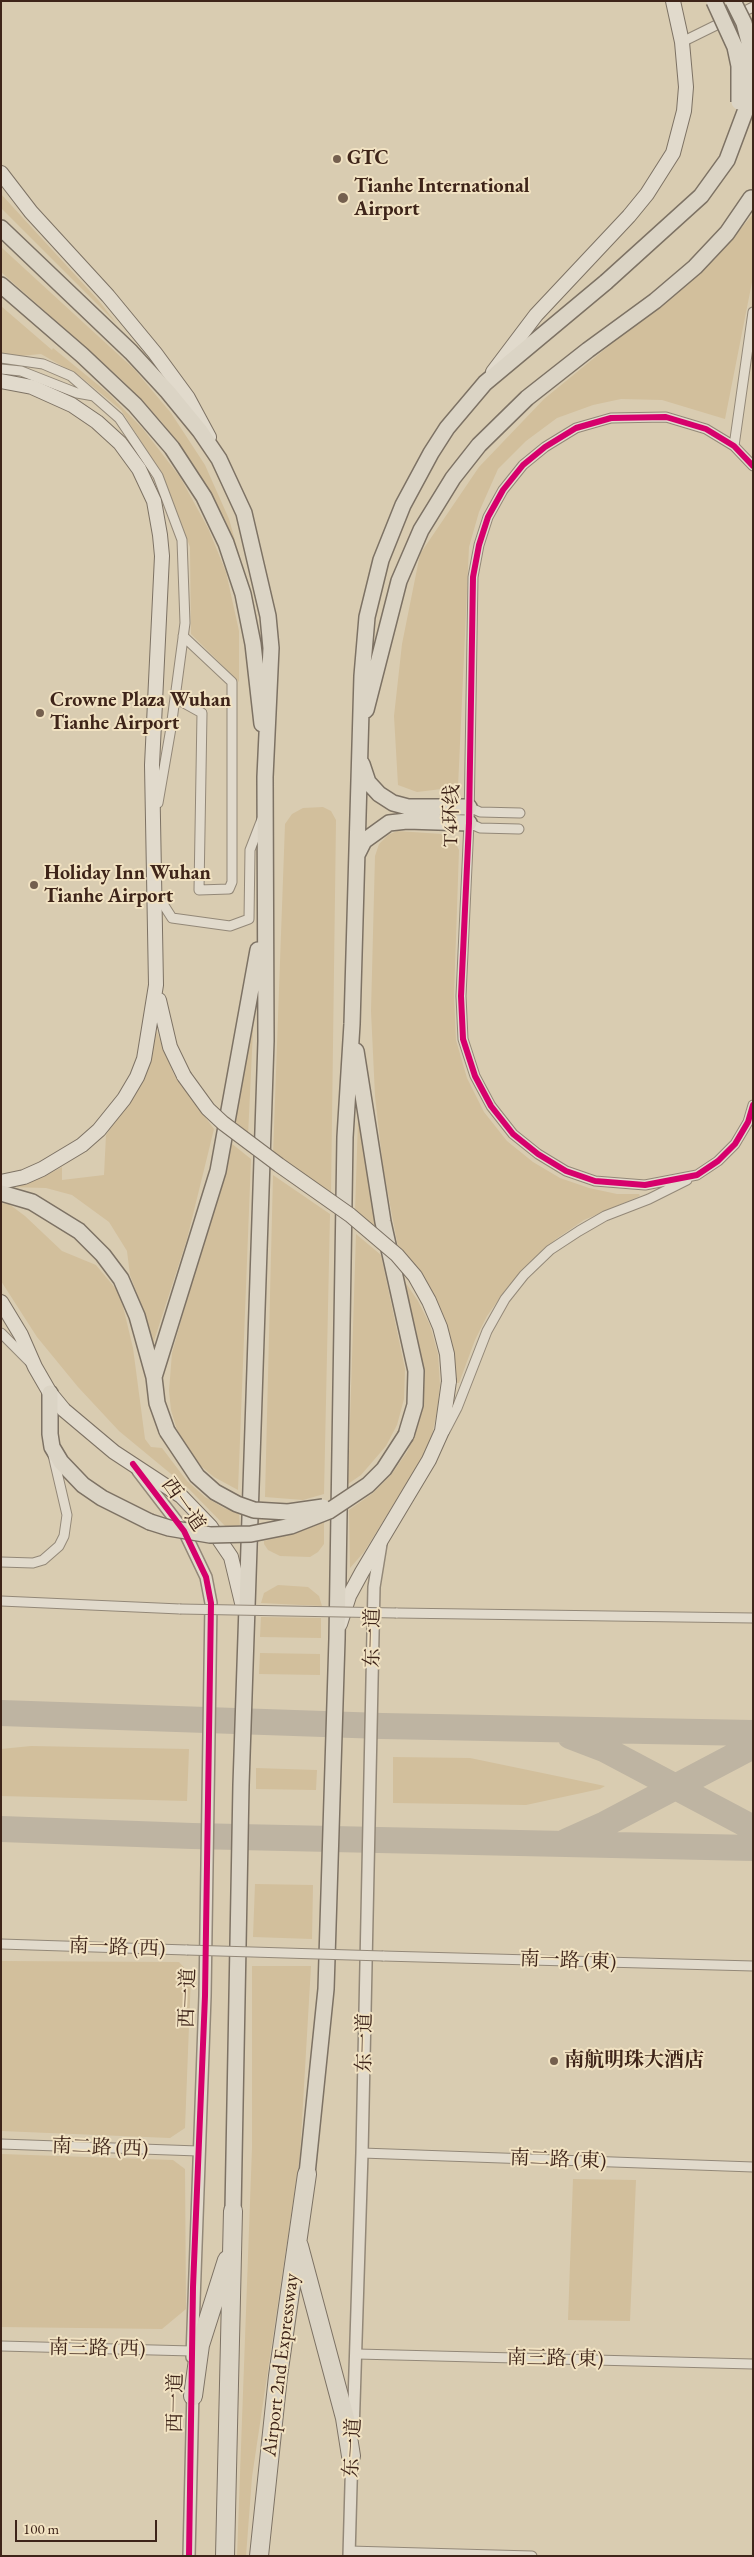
<!DOCTYPE html>
<meta charset="utf-8">
<style>
body{margin:0}
#map{position:relative;width:754px;height:2557px;overflow:hidden;background:#d9ccb1;font-family:"EB Garamond",serif}
canvas{display:block}
.frame{position:absolute;inset:0;border:2px solid #3e2419;pointer-events:none}
.scale{position:absolute;left:15px;top:2520px;width:142px;height:22px;box-sizing:border-box;border:2px solid #3e2419;border-top:0;padding-left:6px;font-size:15px;line-height:18px;white-space:nowrap;color:#3e2419;-webkit-text-stroke:4px #f1e2c2;paint-order:stroke}
</style>
<div id="map">
<canvas width="754" height="2557"></canvas>
<div class="frame"></div>
<div class="scale">100 m</div>
</div>
<script>
const ctx = document.querySelector('canvas').getContext('2d');
ctx.lineJoin = 'round';
function fill(path, color) {
  ctx.fillStyle = color;
  ctx.fill(path, 'evenodd');
}
function poly(rows) {
  const path = new Path2D();
  for (const r of rows) {
    path.moveTo(r[0], r[1]);
    for (let i = 2; i < r.length; i += 2) path.lineTo(r[i], r[i + 1]);
  }
  return path;
}
function trace(path, color, width, dash) {
  ctx.strokeStyle = color;
  ctx.lineWidth = width;
  ctx.lineCap = dash ? 'butt' : 'round';
  ctx.setLineDash(dash || []);
  ctx.stroke(path);
}
function drawText(font, color, halo, rows, align = 'center') {
  ctx.font = font + ' "EB Garamond","Noto Serif SC",serif';
  ctx.lineWidth = 4;
  ctx.setLineDash([]);
  ctx.textBaseline = 'middle';
  ctx.strokeStyle = halo;
  ctx.fillStyle = color;
  for (const [text, x, y, turn = 0] of rows) {
    ctx.save();
    ctx.translate(x, y);
    ctx.rotate((+turn || 0) * Math.PI / 180);
    ctx.textAlign = isNaN(turn) ? turn : align;
    if (halo) ctx.strokeText(text, 0, 0);
    ctx.fillText(text, 0, 0);
    ctx.restore();
  }
}
const green = poly([
 [1,194,99,301,117,324,1,208],
 [753,214,753,277,725,419,662,400,621,399,593,405,557,418,526,441,498,469,479,512,469,547,458,787,417,792,398,785,394,716,402,644,420,554,479,467,544,399,714,260],
 [1,247,134,369,171,413,205,465,229,519,246,579,225,520,197,470,161,421,122,380,1,272],
 [1,306,52,350,53,348,108,393,143,429,180,477,208,528,226,572,239,631,239,682,191,634,190,547,162,474,121,410,81,377,41,354,20,356,1,353],
 [323,807,331,811,336,820,331,1194,273,1155,285,824,292,814,303,808],
 [397,831,442,834,455,842,459,850,454,996,456,1040,467,1078,484,1112,507,1141,533,1162,560,1178,589,1188,617,1194,639,1194,640,1196,584,1220,556,1239,528,1264,506,1289,487,1316,475,1340,459,1383,455,1383,448,1331,437,1301,420,1274,398,1247,383,1167,375,1096,371,1011,375,856,379,844,388,835],
 [156,1029,174,1075,214,1129,187,1239,153,1344,147,1320,130,1275,127,1251,109,1222,72,1195,46,1188,8,1187,45,1176,62,1167,62,1180,104,1175,106,1135,123,1110],
 [251,1029,253,1030,248,1136,235,1125],
 [358,1120,360,1121,377,1229,355,1212],
 [231,1143,251,1159,238,1490,214,1477,201,1466,187,1448,177,1430,171,1410,169,1391,172,1353],
 [273,1175,330,1214,324,1494,303,1500,265,1497],
 [1,1203,9,1204,25,1216,62,1251,96,1265,120,1294,133,1348,145,1439,151,1447,162,1448,187,1481,205,1497,224,1508,239,1513,240,1527,228,1529,188,1488,119,1431,78,1387,37,1337,1,1281],
 [356,1234,381,1255,405,1369,404,1399,397,1425,386,1446,361,1475,348,1484],
 [401,1276,418,1301,430,1325,438,1354,440,1385,437,1412,431,1439,421,1460,364,1552,350,1568,349,1510,373,1493,391,1475,407,1452,415,1434,424,1399,424,1369,416,1329],
 [324,1522,324,1544,318,1552,310,1557,280,1556,268,1550,264,1544,264,1541,305,1530],
 [278,1585,308,1587,319,1596,322,1606,261,1603,264,1593],
 [261,1617,321,1618,321,1638,260,1637],
 [260,1653,320,1654,320,1675,259,1674],
 [31,1746,189,1749,187,1801,1,1796,1,1749],
 [393,1757,470,1758,605,1786,600,1789,526,1805,393,1803],
 [256,1768,317,1770,316,1790,256,1789],
 [255,1884,313,1885,312,1939,253,1937],
 [1,1961,179,1962,191,1975,185,2128,170,2138,1,2131],
 [252,1966,311,1966,300,2155,252,2477,246,2556,237,2556,252,2148],
 [1,2154,173,2160,185,2169,186,2309,162,2329,1,2327],
 [573,2179,636,2180,630,2321,568,2320]
]);
const taxiway = poly([
 [1,1713,382,1726,753,1733],
 [570,1736,604,1749,753,1828],
 [1,1829,192,1836,753,1848],
 [567,1841,605,1824,753,1746]
]);
const minor = poly([
 [730,18,745,47],
 [682,42,753,7],
 [1,358,43,364,71,376,119,418,158,476,182,540,185,623,171,728,158,803],
 [1,369,21,371,77,393,94,396],
 [734,446,753,312],
 [753,466,734,446,706,429,666,417,611,418,576,428,545,447,523,465,503,490,488,517,479,545,473,577,469,823,461,996,463,1039,475,1076,491,1106,513,1134,538,1154,566,1171,595,1181,645,1185,697,1175,718,1161,735,1144,748,1122,753,1105],
 [175,698,202,713,199,890,229,889,232,882,232,682,183,636],
 [469,807,480,812,520,813],
 [469,823,480,828,519,829],
 [156,893,172,918,230,926,249,919,250,850,262,819],
 [1,1333,29,1361],
 [445,1431,457,1408,487,1331,505,1299,524,1275,550,1250,579,1231,605,1216,649,1199,687,1180],
 [1,1562,33,1563,43,1560,59,1546,64,1536,67,1515,53,1455],
 [1,1601,180,1609],
 [396,1613,753,1618],
 [1,1944,187,1950],
 [383,1956,753,1966],
 [1,2144,198,2151],
 [362,2153,753,2167],
 [1,2346,192,2351],
 [357,2354,753,2364],
 [349,2551,532,2556]
]);
const tertiary = poly([
 [138,1471,184,1531,206,1577,211,1603,205,1996,192,2357],
 [353,2434,362,2153,374,1587,381,1544],
 [189,2556,193,2390],
 [349,2556,352,2450]
]);
const secondary = poly([
 [1,173,31,212,108,296,155,353,188,398,209,437],
 [493,372,536,315,629,216,647,194,673,153,684,111,686,87,682,42,673,1],
 [1,381,32,387,72,405,97,422,120,443,139,469,154,501,160,535,162,556,152,765,156,985,144,1059,137,1077,124,1099,99,1130,82,1145,42,1169,24,1177,1,1182],
 [159,1000,170,1047,184,1076],
 [1,1302,21,1335,35,1367,50,1393,64,1410,114,1452,181,1496,210,1526,231,1557,243,1607],
 [340,1624,349,1596,362,1572,429,1460,442,1431,449,1381]
]);
const primary = poly([
 [1,228,131,352,168,392,200,431,219,459,244,513,268,616,271,648,265,777,266,1041,241,1785,233,2211],
 [1,285,82,355,135,405,172,448,204,497,226,543,243,594,253,644,262,724],
 [366,710,399,581,421,530,453,478,479,445,527,398,588,350,655,301,695,267,727,233,751,198],
 [362,764,368,782,379,794,393,803,408,807,469,807],
 [357,855,364,841,389,823,407,821,469,823],
 [356,1051,383,1222,416,1371,415,1405,406,1435],
 [1,1193,32,1202,79,1231,103,1255,121,1279,137,1316,154,1377,157,1403,167,1431],
 [154,1377,218,1171,258,950],
 [50,1393,50,1434,52,1447,61,1462,83,1485,102,1498,150,1522],
 [307,2174,326,1989,337,1639,345,1137,352,1024,362,676,367,617,381,560,403,505,431,453,447,428,485,383,606,282]
]);
const motorway = poly([
 [299,2246,345,2418,351,2456],
 [193,2396,200,2345,227,2260],
 [225,2556,233,2211],
 [259,2556,278,2376,307,2174]
]);
const minorBridge = poly([
 [180,1609,396,1613],
 [187,1950,383,1956]
]);
const secondaryBridge = poly([
 [184,1076,208,1109,223,1123,279,1165,350,1215,397,1255,415,1276,429,1301,440,1327,447,1354,449,1381]
]);
const primaryBridge = poly([
 [714,1,735,47,739,66,739,102],
 [606,282,701,196,727,160,748,104,751,77,749,42,744,23,733,1],
 [167,1431,197,1476,215,1492,237,1504,254,1510,288,1512,323,1507],
 [150,1522,169,1528,210,1535,251,1534,291,1526,329,1511,368,1485,384,1469,406,1435]
]);
const cycleway = poly([
 [753,466,734,446,706,429,666,417,611,418,576,428,545,447,523,465,503,490,488,517,479,545,473,577,469,823,461,996,463,1039,475,1076,491,1106,513,1134,538,1154,566,1171,595,1181,645,1185,697,1175,718,1161,735,1144,748,1122,753,1105],
 [133,1464,184,1531,206,1577,211,1603,205,1996,193,2287,189,2556]
]);
const markers = [
 [337,159,5,"#745f4e"],
 [343,198,6,"#745f4e"],
 [40,713,5,"#745f4e"],
 [34,885,5,"#745f4e"],
 [554,2061,5,"#745f4e"]
];
const poiNames = [
 ["GTC",347,159],
 ["Tianhe International",354,187],
 ["Airport",354,210],
 ["Crowne Plaza Wuhan",50,701],
 ["Tianhe Airport",50,724],
 ["Holiday Inn Wuhan",44,874],
 ["Tianhe Airport",44,897],
 ["南航明珠大酒店",564,2061]
];
const streetNames = [
 ["T4环线",452,816,-89],
 ["西一道",183,1505,55],
 ["东一道",373,1638,-89],
 ["南一路 (西)",117,1948,2],
 ["南一路 (東)",568,1961,2],
 ["西一道",188,1998,-88],
 ["东一道",365,2043,-89],
 ["南二路 (西)",100,2148,2],
 ["南二路 (東)",558,2160,2],
 ["南三路 (西)",97,2349,1],
 ["南三路 (東)",555,2359,1],
 ["Airport 2nd Expressway",281,2365,-83],
 ["西一道",176,2403,-89],
 ["东一道",353,2448,-87]
];
fill(green, '#d2bf9c');
trace(taxiway, '#beb4a2', 26);
trace(minor, '#938878', 11);
trace(tertiary, '#938878', 14);
trace(secondary, '#7d7264', 16);
trace(primary, '#7d7264', 18);
trace(motorway, '#7d7264', 20);
trace(minor, '#e1dacc', 9);
trace(tertiary, '#e1dacc', 11);
trace(secondary, '#e1dacc', 14);
trace(primary, '#dbd4c5', 15);
trace(motorway, '#dbd4c5', 18);
trace(minorBridge, '#938878', 11, []);
trace(secondaryBridge, '#7d7264', 16, []);
trace(primaryBridge, '#7d7264', 18, []);
trace(minorBridge, '#e1dacc', 9);
trace(secondaryBridge, '#e1dacc', 14);
trace(primaryBridge, '#dbd4c5', 15);
trace(cycleway, '#d6006c', 6);
for (const [x, y, r, color] of markers) {
  const dot = new Path2D();
  dot.arc(x, y, r, 0, 2 * Math.PI);
  ctx.fillStyle = color;
  ctx.fill(dot);
  trace(dot, '#f1e2c2', 2);
}
drawText('bold 20px', '#3e2419', '#f1e2c2', poiNames, 'left');
drawText('20px', '#3e2419', '#f1e2c2', streetNames);
</script>
